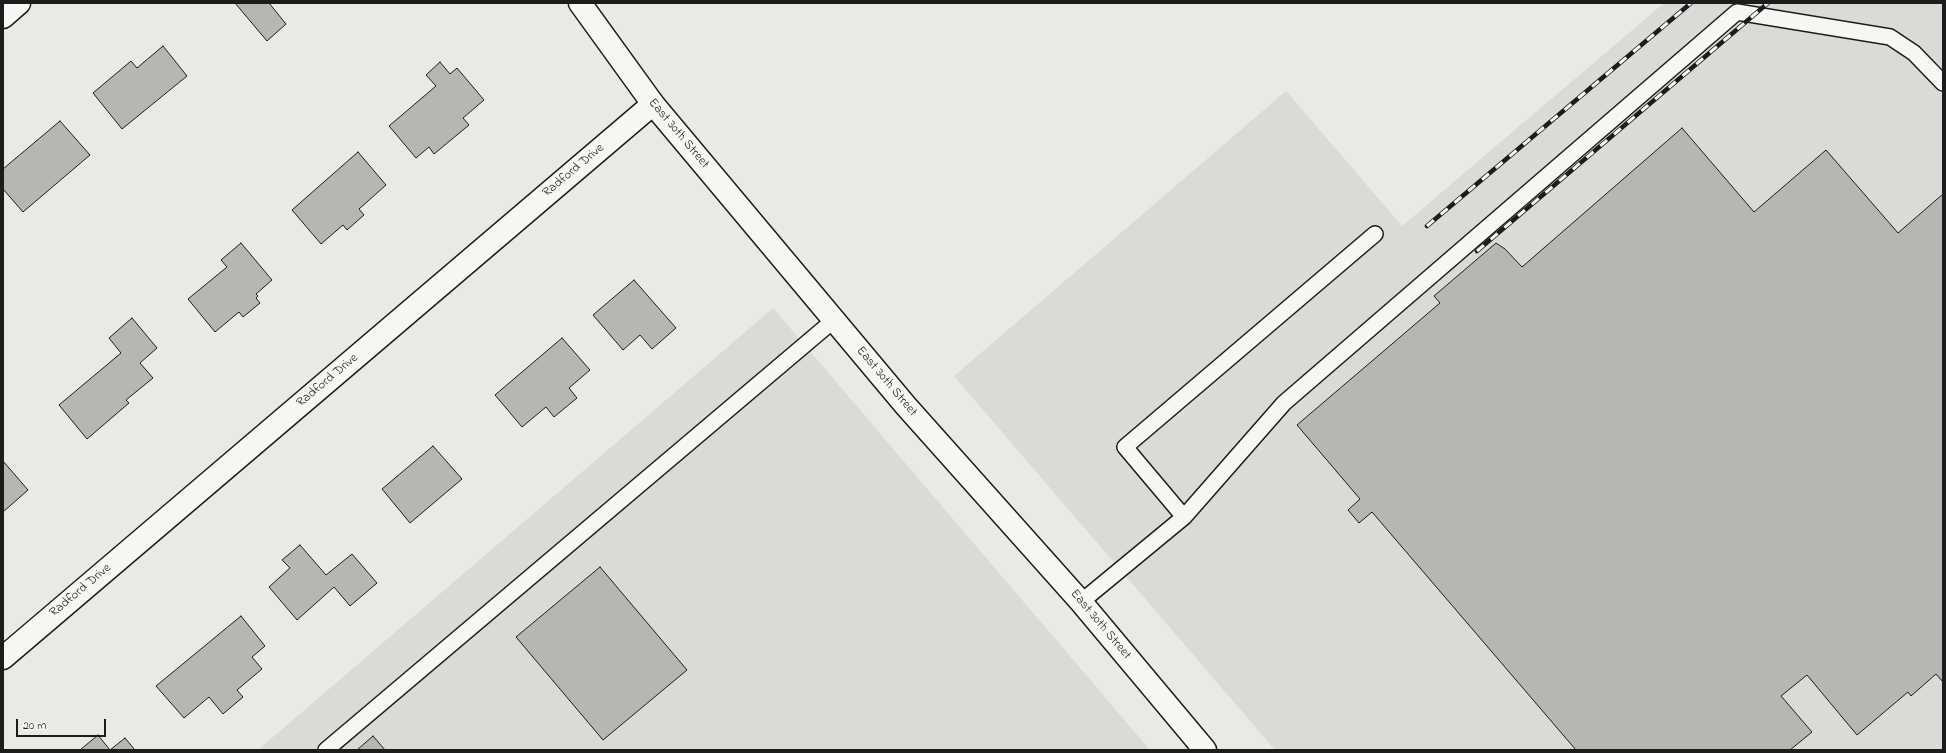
<!DOCTYPE html>
<style>
body{margin:0}
#map{position:relative;width:1946px;height:753px;overflow:hidden;background:#e9e9e5;font-family:"Indie Flower",sans-serif}
canvas{display:block}
.frame{position:absolute;inset:0;border:4px solid #1c1c1c;pointer-events:none}
.scale{position:absolute;left:16px;top:719px;width:90px;height:18px;box-sizing:border-box;border:2px solid #1c1c1c;border-top:0;padding-left:5px;font-size:12px;line-height:14px;white-space:nowrap;color:#1c1c1c;-webkit-text-stroke:3px #f6f6f2;paint-order:stroke}
</style>
<div id="map">
<canvas width="1946" height="753"></canvas>
<div class="frame"></div>
<div class="scale">20 m</div>
</div>
<script>
const ctx = document.querySelector('canvas').getContext('2d');
ctx.lineJoin = 'round';
function fill(path, color) {
  ctx.fillStyle = color;
  ctx.fill(path, 'evenodd');
}
function poly(rows) {
  const path = new Path2D();
  for (const r of rows) {
    path.moveTo(r[0], r[1]);
    for (let i = 2; i < r.length; i += 2) path.lineTo(r[i], r[i + 1]);
  }
  return path;
}
function trace(path, color, width, dash) {
  ctx.strokeStyle = color;
  ctx.lineWidth = width;
  ctx.lineCap = dash ? 'butt' : 'round';
  ctx.setLineDash(dash || []);
  ctx.stroke(path);
}
function drawText(font, color, halo, rows, align = 'center') {
  ctx.font = font + ' "Indie Flower",sans-serif';
  ctx.lineWidth = 3.5;
  ctx.setLineDash([]);
  ctx.textBaseline = 'middle';
  ctx.strokeStyle = halo;
  ctx.fillStyle = color;
  for (const [text, x, y, turn = 0] of rows) {
    ctx.save();
    ctx.translate(x, y);
    ctx.rotate((+turn || 0) * Math.PI / 180);
    ctx.textAlign = isNaN(turn) ? turn : align;
    if (halo) ctx.strokeText(text, 0, 0);
    ctx.fillText(text, 0, 0);
    ctx.restore();
  }
}
const built = poly([
 [1664,3,1943,3,1943,750,1275,750,954,376,1286,91,1402,226],
 [773,308,1150,750,258,750]
]);
const building = poly([
 [235,3,269,3,286,24,267,41,235,3],
 [163,46,187,76,122,129,93,93,131,61,137,68,163,46],
 [440,62,450,74,457,68,484,100,463,118,469,125,434,154,429,147,416,158,389,126,436,86,426,75,440,62],
 [60,121,90,155,23,212,3,189,3,169,60,121],
 [1682,128,1754,212,1826,150,1898,233,1943,194,1943,682,1936,674,1911,696,1908,692,1857,735,1807,675,1781,696,1812,732,1790,750,1576,750,1372,512,1359,523,1348,510,1360,499,1297,425,1440,303,1434,296,1496,243,1505,249,1522,267,1682,128],
 [358,152,386,185,359,209,364,215,347,230,343,225,321,244,292,210,358,152],
 [241,243,272,280,256,294,258,296,256,298,260,303,243,317,239,312,215,332,188,299,227,267,221,260,241,243],
 [634,280,676,328,652,349,640,335,623,350,593,315,634,280],
 [132,318,157,348,140,363,153,378,126,400,129,403,87,439,59,405,121,353,109,338,132,318],
 [562,338,590,370,569,388,577,398,554,417,546,407,522,427,495,395,562,338],
 [433,446,462,479,410,523,382,489,433,446],
 [3,461,28,490,3,512,3,461],
 [300,545,326,575,352,554,377,583,350,606,334,587,297,620,269,587,290,568,282,560,300,545],
 [600,567,687,670,603,740,516,637,600,567],
 [241,616,265,646,252,657,262,669,237,690,243,697,223,714,209,697,184,718,156,686,241,616],
 [98,735,110,750,80,750,98,735],
 [373,736,385,750,357,750,373,736],
 [125,738,135,750,110,750,125,738]
]);
const service = poly([
 [1184,517,1125,447,1375,234],
 [1081,602,1184,517,1284,403,1737,12,1890,37,1914,53,1943,83],
 [326,750,834,320]
]);
const minor = poly([
 [3,17,19,3],
 [3,658,653,104]
]);
const secondary = poly([
 [580,3,653,104,906,406,1081,602,1205,750]
]);
const rail = poly([
 [1427,226,1691,3],
 [1477,251,1768,3]
]);
const streetNames = [
 ["East 30th Street",678,134,50],
 ["Radford Drive",574,171,-40],
 ["Radford Drive",328,381,-40],
 ["East 30th Street",886,382,50],
 ["Radford Drive",81,591,-40],
 ["East 30th Street",1100,625,50]
];
fill(built, '#dadad6');
fill(building, '#b6b6b3');
trace(building, '#1c1c1c', 1);
trace(service, '#1c1c1c', 18);
trace(minor, '#1c1c1c', 25);
trace(secondary, '#1c1c1c', 25);
trace(service, '#f6f6f2', 15);
trace(minor, '#f6f6f2', 22);
trace(secondary, '#f6f6f2', 22);
trace(rail, '#1c1c1c', 4.5);
trace(rail, '#f6f6f2', 3, [9]);
drawText('13px', '#1c1c1c', '#f6f6f2', streetNames);
</script>
